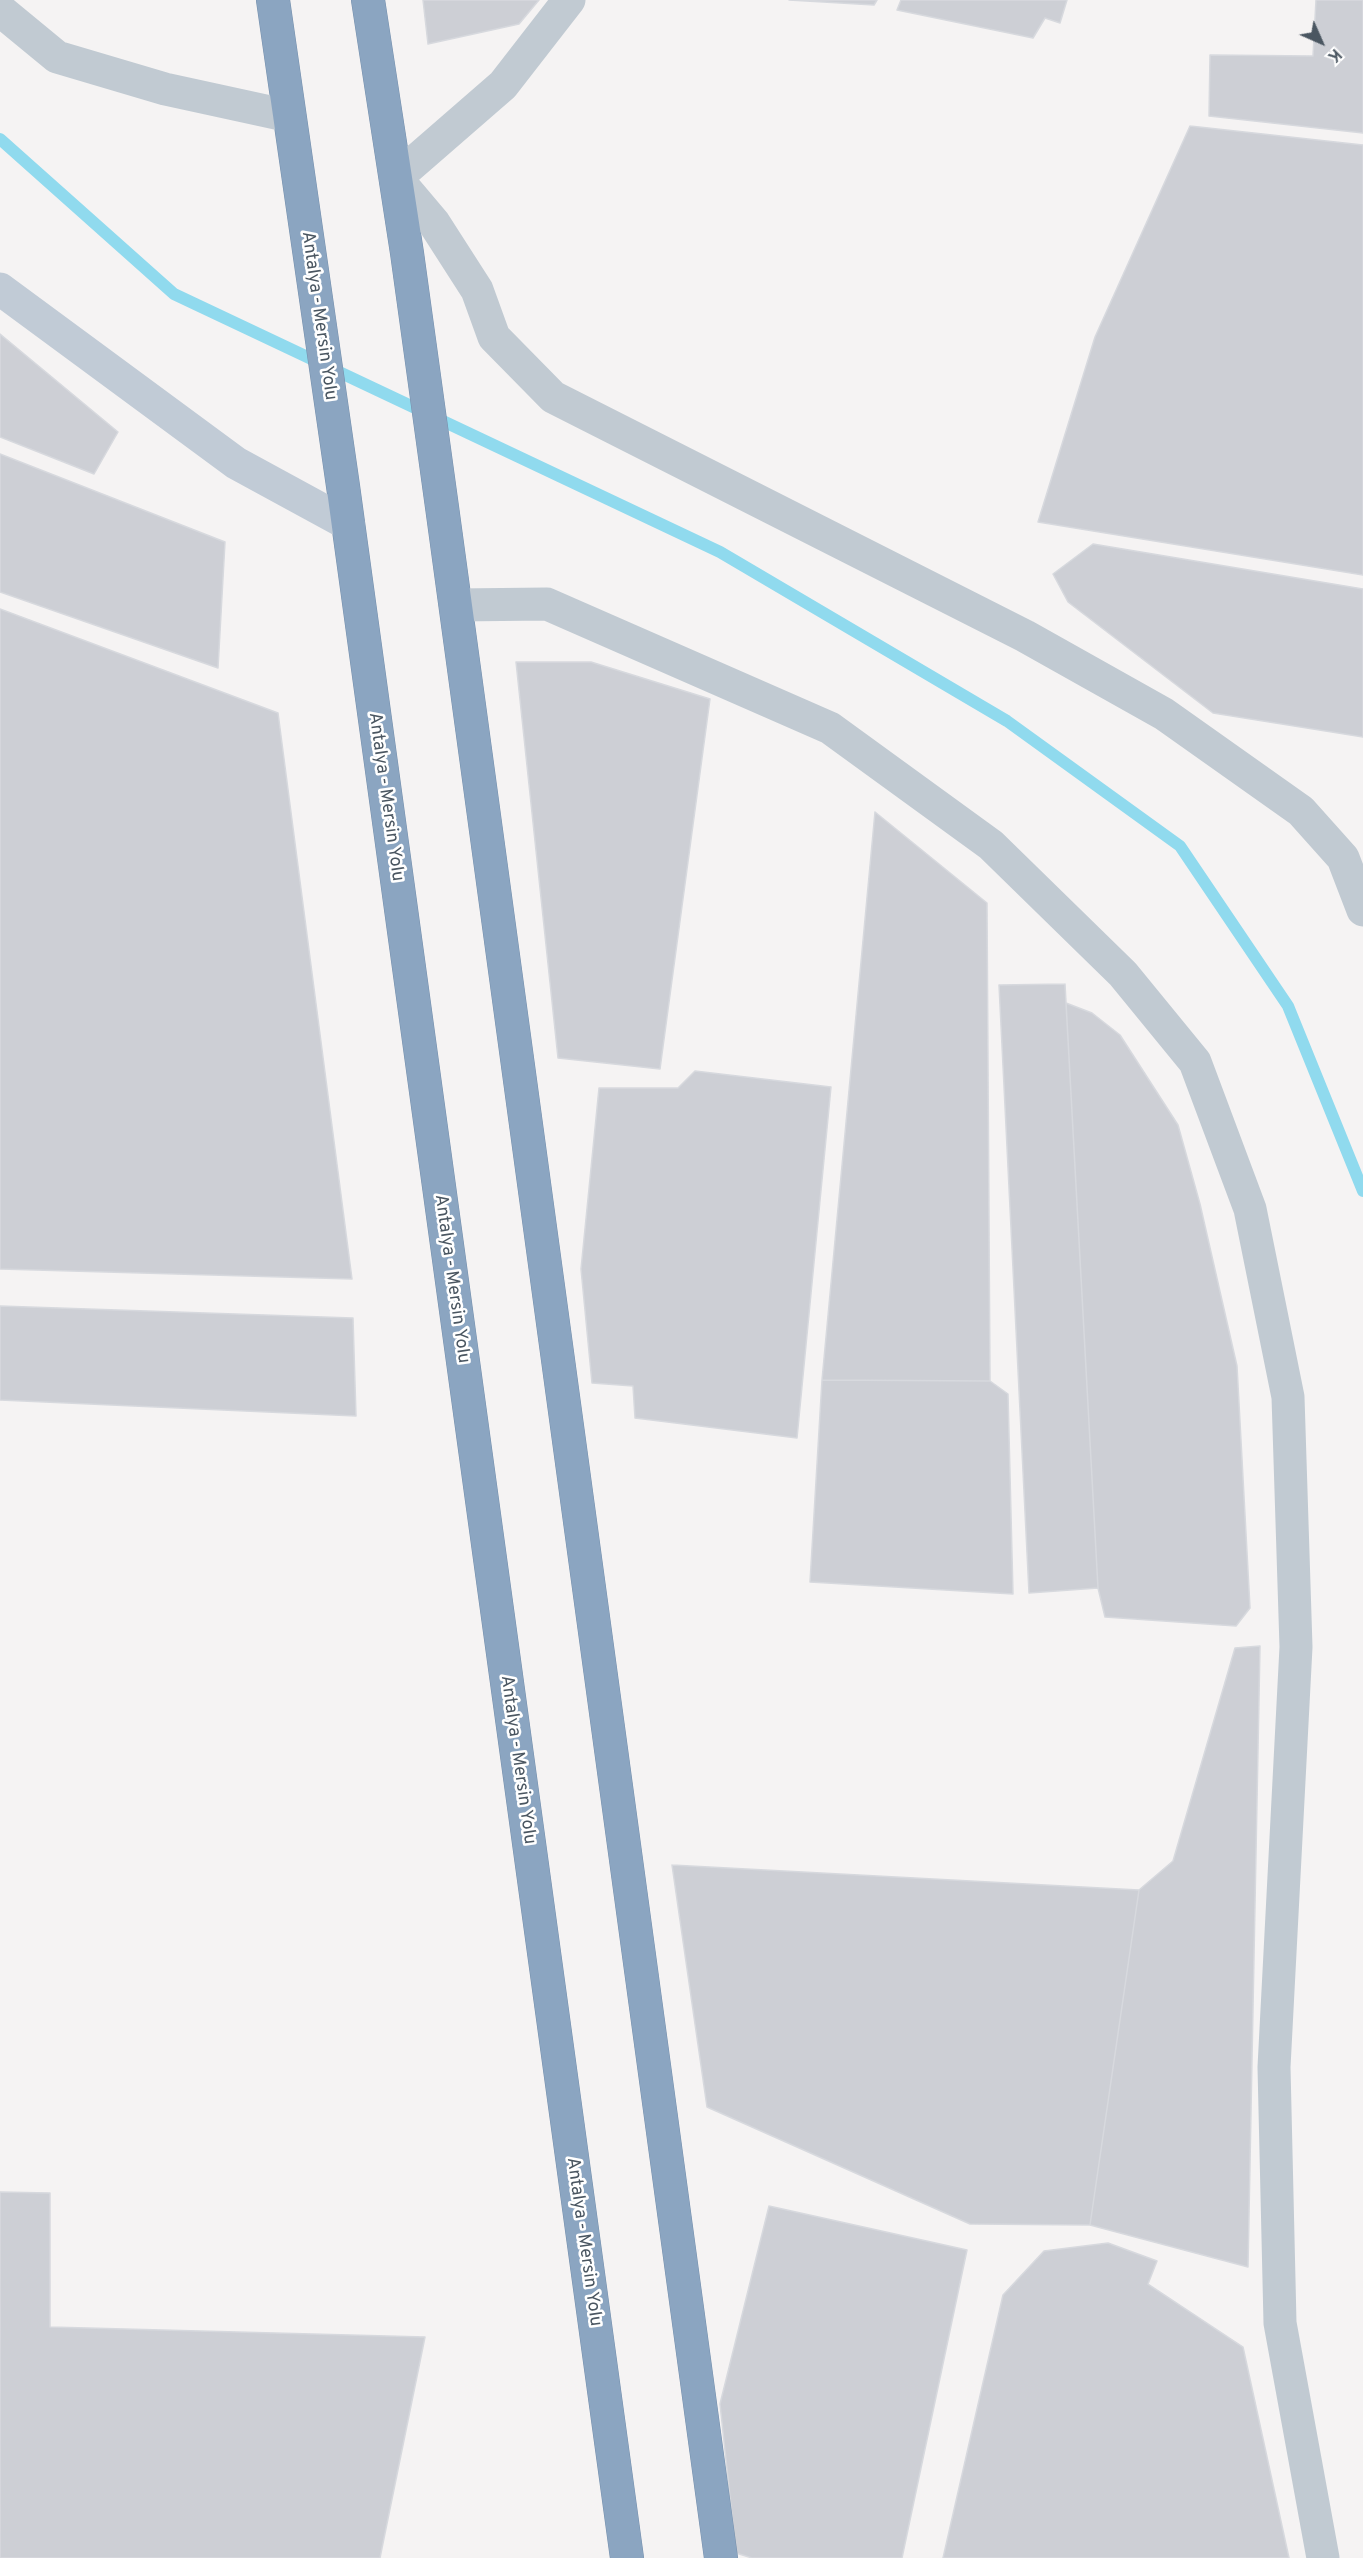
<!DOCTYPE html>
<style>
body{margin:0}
#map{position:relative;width:1363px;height:2558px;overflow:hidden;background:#f5f3f3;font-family:Overpass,sans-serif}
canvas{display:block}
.north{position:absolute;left:1291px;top:12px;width:60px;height:60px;-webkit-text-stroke:4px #fff;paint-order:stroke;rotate:135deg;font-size:16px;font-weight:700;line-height:24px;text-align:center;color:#4a5661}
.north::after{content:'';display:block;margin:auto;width:21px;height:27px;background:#4a5661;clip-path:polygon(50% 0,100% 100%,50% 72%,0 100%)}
</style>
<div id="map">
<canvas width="1363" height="2558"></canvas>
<div class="north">K</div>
</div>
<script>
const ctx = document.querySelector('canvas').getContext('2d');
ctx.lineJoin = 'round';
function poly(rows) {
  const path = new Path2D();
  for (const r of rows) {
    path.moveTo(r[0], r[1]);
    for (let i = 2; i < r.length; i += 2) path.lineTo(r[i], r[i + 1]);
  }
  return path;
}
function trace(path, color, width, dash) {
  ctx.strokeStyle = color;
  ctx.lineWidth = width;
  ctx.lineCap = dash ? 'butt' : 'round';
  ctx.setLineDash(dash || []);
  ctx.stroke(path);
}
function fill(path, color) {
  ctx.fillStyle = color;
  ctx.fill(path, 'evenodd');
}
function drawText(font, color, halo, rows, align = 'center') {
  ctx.font = font + ' Overpass,sans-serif';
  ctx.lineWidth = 5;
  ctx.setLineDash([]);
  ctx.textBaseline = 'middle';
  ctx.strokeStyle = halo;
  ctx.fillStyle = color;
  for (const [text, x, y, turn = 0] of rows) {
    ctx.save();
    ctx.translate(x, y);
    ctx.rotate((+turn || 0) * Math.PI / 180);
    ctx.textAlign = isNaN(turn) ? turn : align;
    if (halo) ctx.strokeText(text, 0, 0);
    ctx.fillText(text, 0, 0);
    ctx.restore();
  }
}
const stream = poly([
 [0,139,174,294,720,552,1007,721,1180,846,1288,1006,1363,1191]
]);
const building = poly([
 [423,0,539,0,519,24,428,44,423,0],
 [789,0,877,0,874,5,789,0],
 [901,0,1067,0,1060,23,1045,18,1033,38,897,10,901,0],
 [1316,0,1363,0,1363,133,1209,116,1210,55,1313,56,1316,0],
 [1190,126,1363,145,1363,575,1038,522,1095,337,1190,126],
 [0,334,118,432,94,474,0,437,0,334],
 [0,454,225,542,218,668,0,592,0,454],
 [1093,544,1363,589,1363,737,1213,713,1068,602,1053,574,1093,544],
 [0,609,278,713,352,1279,0,1269,0,609],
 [516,662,591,662,710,699,660,1069,558,1058,516,662],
 [875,812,987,903,990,1381,822,1380,875,812],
 [1065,984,1098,1588,1029,1593,999,985,1065,984],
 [1066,1003,1092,1013,1120,1035,1178,1125,1200,1204,1237,1366,1250,1608,1236,1626,1105,1617,1098,1588,1066,1003],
 [695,1071,831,1087,797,1438,635,1418,633,1386,592,1383,581,1269,599,1088,678,1088,695,1071],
 [0,1306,353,1318,356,1416,0,1400,0,1306],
 [822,1380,990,1381,1008,1394,1013,1594,810,1582,822,1380],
 [1260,1646,1248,2267,1090,2225,1139,1890,1173,1861,1235,1648,1260,1646],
 [672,1865,1139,1890,1090,2225,970,2224,707,2107,672,1865],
 [0,2192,50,2193,50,2327,425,2337,380,2558,0,2558,0,2192],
 [769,2206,967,2250,902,2558,752,2558,736,2553,720,2404,769,2206],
 [1108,2243,1157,2261,1148,2284,1243,2347,1289,2558,943,2558,1003,2295,1044,2251,1108,2243]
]);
const street = poly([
 [569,0,503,85,396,178,434,223,477,290,494,337,553,397,1025,636,1164,714,1301,811,1343,858,1363,910],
 [0,10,57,57,165,89,289,116],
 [456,605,547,604,830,728,991,845,1123,974,1195,1062,1250,1209,1288,1397,1296,1647,1274,2067,1280,2323,1323,2558]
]);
const secondary = poly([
 [0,289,236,463,348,524]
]);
const highway = poly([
 [273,0,343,486,627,2558],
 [368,0,407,253,442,507,721,2558]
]);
const streetNames = [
 ["Antalya - Mersin Yolu",318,316,82],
 ["Antalya - Mersin Yolu",385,797,82],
 ["Antalya - Mersin Yolu",451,1279,82],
 ["Antalya - Mersin Yolu",517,1760,82],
 ["Antalya - Mersin Yolu",583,2242,82]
];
trace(stream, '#90daee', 12);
fill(building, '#cdcfd5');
trace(building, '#d7d9de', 1.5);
trace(highway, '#7690ad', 34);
trace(street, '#c1cad2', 33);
trace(secondary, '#c1cbd6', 33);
trace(highway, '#8ba5c1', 33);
drawText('18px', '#4a5661', '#fff', streetNames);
</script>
